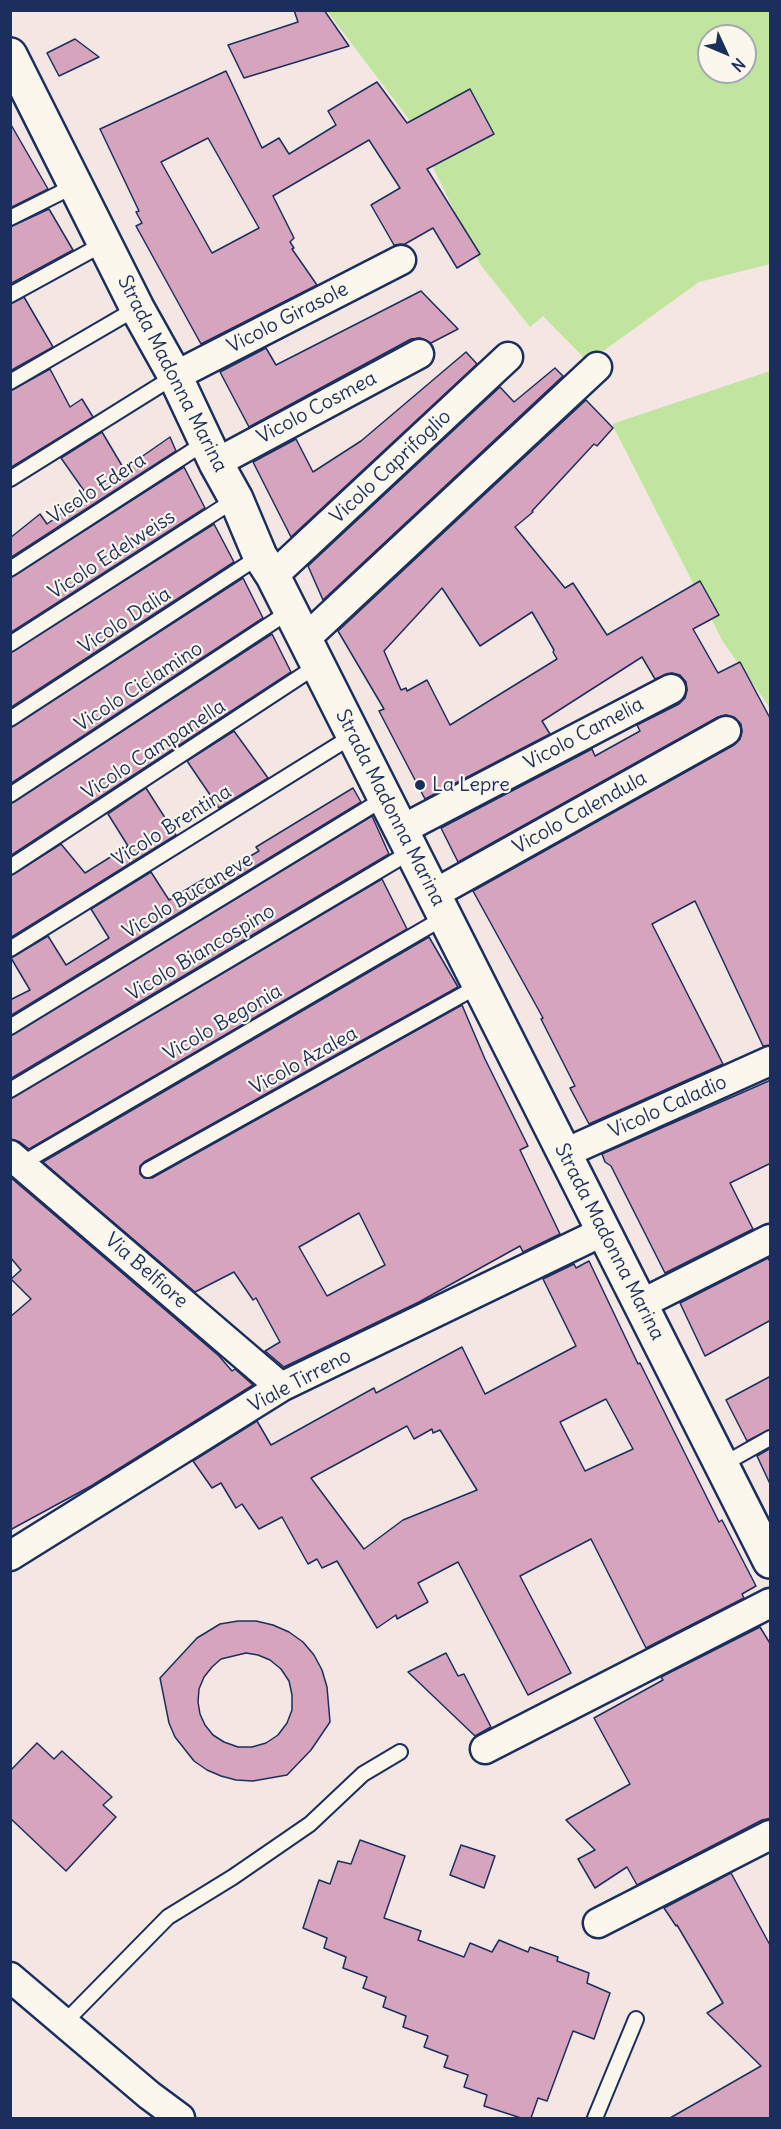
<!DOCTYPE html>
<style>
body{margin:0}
#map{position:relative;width:781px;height:2129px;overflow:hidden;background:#f4e6e3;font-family:Delius,sans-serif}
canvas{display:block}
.frame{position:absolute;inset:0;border:12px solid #1b2f5e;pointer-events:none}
.north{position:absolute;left:697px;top:24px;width:60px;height:60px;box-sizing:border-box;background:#fbf7ec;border:2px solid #a1a7b3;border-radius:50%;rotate:134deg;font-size:16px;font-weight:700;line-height:24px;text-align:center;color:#1b2f5e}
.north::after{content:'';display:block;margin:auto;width:21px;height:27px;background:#1b2f5e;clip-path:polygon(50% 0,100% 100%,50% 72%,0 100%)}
</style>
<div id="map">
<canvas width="781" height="2129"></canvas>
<div class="frame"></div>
<div class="north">N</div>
</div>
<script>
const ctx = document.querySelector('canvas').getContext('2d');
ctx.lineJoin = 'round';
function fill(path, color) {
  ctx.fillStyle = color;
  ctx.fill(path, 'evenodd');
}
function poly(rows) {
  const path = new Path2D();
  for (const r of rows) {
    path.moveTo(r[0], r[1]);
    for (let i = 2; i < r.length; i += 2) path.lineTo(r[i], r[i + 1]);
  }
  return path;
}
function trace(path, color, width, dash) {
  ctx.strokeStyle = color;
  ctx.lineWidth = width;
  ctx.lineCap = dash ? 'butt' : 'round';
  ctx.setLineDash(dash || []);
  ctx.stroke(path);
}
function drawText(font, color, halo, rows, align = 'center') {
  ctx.font = font + ' Delius,sans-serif';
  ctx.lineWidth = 4.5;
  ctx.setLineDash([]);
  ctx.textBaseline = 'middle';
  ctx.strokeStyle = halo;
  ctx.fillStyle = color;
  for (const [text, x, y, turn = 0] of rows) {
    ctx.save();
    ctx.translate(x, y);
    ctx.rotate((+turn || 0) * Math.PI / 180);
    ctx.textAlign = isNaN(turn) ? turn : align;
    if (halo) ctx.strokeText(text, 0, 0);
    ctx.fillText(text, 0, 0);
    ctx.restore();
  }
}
const green = poly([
 [327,11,770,11,770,264,699,282,588,362,543,316,530,327,480,264,411,122],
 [709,36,745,36,745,72,709,72],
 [770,371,770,708,723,642,612,424]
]);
const building = poly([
 [294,10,324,10,349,46,244,78,228,45,298,22,294,10],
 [75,39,99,57,59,76,47,53,75,39],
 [226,71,262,148,279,138,289,154,336,125,328,111,377,82,407,123,470,89,494,134,427,169,480,254,457,268,433,228,405,244,394,245,371,205,400,188,369,140,273,196,294,238,290,242,294,248,292,249,317,285,201,344,136,226,142,223,136,212,139,211,100,129,226,71],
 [208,138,259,228,212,253,161,162,208,138],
 [10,123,48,189,10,208,10,123],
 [49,209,73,250,10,284,10,227,49,209],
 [421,291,458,329,431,343,420,338,411,339,249,427,220,372,266,348,276,365,421,291],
 [24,297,53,347,10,371,10,304,24,297],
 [466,352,477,364,291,537,253,462,296,439,313,472,361,441,466,352],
 [555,368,563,376,323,600,308,566,500,387,514,402,555,368],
 [50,369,70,407,82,399,93,417,10,468,10,391,50,369],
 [586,400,613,428,597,446,594,444,532,511,533,512,515,527,565,588,573,583,607,635,700,581,719,615,693,629,718,673,740,662,771,720,771,1045,763,1046,695,901,652,924,723,1064,589,1124,570,1088,575,1086,541,1019,543,1018,473,891,734,745,740,739,742,732,741,724,734,717,726,715,718,717,458,862,441,828,592,749,595,756,640,731,637,725,679,704,685,698,687,690,686,682,680,675,672,673,655,679,642,657,542,721,550,734,425,799,379,711,384,709,338,631,586,400],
 [442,588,480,646,532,612,554,650,553,652,557,659,450,725,427,680,407,691,406,688,401,690,384,651,442,588],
 [102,432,124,469,170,437,176,451,10,558,10,538,40,514,47,524,87,495,61,458,102,432],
 [184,467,205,508,10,633,10,578,184,467],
 [214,524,234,562,10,708,10,653,214,524],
 [243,578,263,618,10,784,10,728,243,578],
 [272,634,291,672,10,856,10,804,272,634],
 [234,731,268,778,219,808,187,761,234,731],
 [146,788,176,835,10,938,10,876,61,844,85,873,128,846,108,814,146,788],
 [353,788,361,802,10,1016,10,1000,30,990,11,958,48,936,66,965,109,938,91,909,151,872,169,900,204,879,211,879,259,851,256,847,353,788],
 [372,816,389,854,10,1079,10,1036,372,816],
 [382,879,407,929,29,1149,20,1142,10,1139,10,1099,382,879],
 [429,937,458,987,144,1162,140,1166,140,1174,144,1178,152,1178,462,1005,485,1059,528,1146,520,1150,560,1234,523,1252,520,1246,419,1302,284,1367,265,1351,280,1342,256,1298,253,1300,234,1272,195,1292,43,1162,429,937],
 [359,1213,385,1265,327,1296,299,1247,359,1213],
 [771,1080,771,1163,730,1183,753,1229,665,1273,611,1166,605,1162,602,1154,771,1080],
 [10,1177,219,1356,232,1371,235,1369,253,1385,91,1486,10,1530,10,1317,31,1299,11,1279,21,1270,10,1257,10,1177],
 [768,1258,771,1263,771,1320,705,1356,680,1303,768,1258],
 [589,1261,638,1364,640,1363,719,1522,722,1520,756,1586,742,1594,744,1598,646,1648,591,1539,520,1576,571,1673,528,1695,458,1562,418,1583,428,1602,397,1619,396,1615,377,1628,337,1561,322,1568,317,1559,308,1564,282,1517,259,1529,242,1504,236,1508,221,1483,212,1488,193,1461,257,1421,271,1445,374,1388,376,1393,462,1347,485,1394,576,1346,543,1279,574,1264,576,1268,589,1261],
 [606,1399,633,1449,585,1471,560,1422,606,1399],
 [407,1426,414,1439,432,1429,433,1433,440,1430,477,1490,403,1520,364,1549,311,1478,407,1426],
 [771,1376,771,1429,747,1441,726,1400,771,1376],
 [771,1448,771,1486,757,1456,771,1448],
 [238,1621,256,1621,273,1625,289,1632,303,1642,314,1655,322,1670,327,1687,330,1722,311,1750,287,1775,253,1781,236,1780,221,1776,207,1770,194,1761,175,1737,169,1723,160,1678,197,1638,220,1624,238,1621],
 [246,1653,258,1655,270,1660,281,1669,289,1681,292,1695,292,1710,287,1723,278,1735,266,1743,252,1747,238,1747,224,1742,213,1735,205,1725,200,1714,198,1702,199,1689,204,1677,212,1667,221,1659,246,1653],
 [760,1627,771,1645,771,1818,762,1820,637,1885,627,1867,595,1888,578,1859,595,1850,566,1820,630,1784,594,1718,663,1680,661,1677,760,1627],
 [446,1653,458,1676,464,1674,491,1727,475,1736,408,1672,446,1653],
 [37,1743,54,1759,62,1751,112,1797,103,1805,116,1817,66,1871,10,1818,10,1771,37,1743],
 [360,1840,405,1856,384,1918,421,1931,418,1940,464,1957,470,1943,492,1952,499,1940,528,1952,530,1947,558,1957,557,1961,589,1973,587,1983,610,1993,594,2039,573,2031,547,2101,538,2098,531,2118,521,2118,484,2106,487,2095,464,2087,468,2075,444,2067,448,2056,424,2047,428,2036,403,2027,406,2016,383,2007,386,1997,363,1988,367,1977,343,1968,346,1957,324,1948,327,1938,303,1928,319,1880,330,1884,338,1861,351,1864,360,1840],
 [461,1845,495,1856,484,1888,450,1875,461,1845],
 [731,1873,771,1947,771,2118,670,2118,761,2066,707,2013,723,2003,677,1925,676,1926,664,1908,731,1873]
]);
const lane = poly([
 [10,218,76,185],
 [10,295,105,243],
 [10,382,137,308],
 [10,479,175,376],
 [10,569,206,442],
 [10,644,236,499],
 [10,719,260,556],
 [10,795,290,611],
 [10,867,318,665],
 [10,949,354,735],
 [10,1027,385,798],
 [10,1090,412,851],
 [21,1164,445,917],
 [148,1170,480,985],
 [722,1465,770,1438],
 [64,2023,168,1917,233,1877,310,1824,363,1774,400,1752],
 [595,2118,636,2019]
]);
const street = poly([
 [175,376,401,260],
 [216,463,419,354],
 [273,576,508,357],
 [305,639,597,367],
 [401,830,671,689],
 [434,894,726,731],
 [565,1153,770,1061],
 [10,1155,281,1387],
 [641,1304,770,1239],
 [10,1556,281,1387,604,1231],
 [485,1749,770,1603],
 [598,1923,770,1835],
 [10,1977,149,2095,180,2118]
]);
const secondary = poly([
 [10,55,137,308,175,376,216,463,236,499,260,556,273,576,770,1561]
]);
const markers = [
 [420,785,6,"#1b2f5e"]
];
const streetNames = [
 ["Vicolo Girasole",288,318,-27],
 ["Strada Madonna Marina",172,374,63],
 ["Vicolo Cosmea",317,408,-28],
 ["Vicolo Caprifoglio",391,467,-43],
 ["Vicolo Edera",97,489,-33],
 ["Vicolo Edelweiss",112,555,-33],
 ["Vicolo Dalia",125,621,-33],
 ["Vicolo Ciclamino",139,687,-33],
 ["Vicolo Camelia",584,734,-28],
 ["Vicolo Campanella",154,750,-33],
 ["Strada Madonna Marina",390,808,63],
 ["Vicolo Calendula",580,813,-29],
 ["Vicolo Brentina",172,826,-32],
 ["Vicolo Bucaneve",188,896,-31],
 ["Vicolo Biancospino",201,953,-31],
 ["Vicolo Begonia",223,1023,-30],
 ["Vicolo Azalea",304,1061,-29],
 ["Vicolo Caladio",668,1107,-24],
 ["Strada Madonna Marina",609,1242,63],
 ["Via Belfiore",146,1271,41],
 ["Viale Tirreno",300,1381,-28]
];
const poiNames = [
 ["La Lepre",432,785]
];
fill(green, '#c1e59f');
fill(building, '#d7a4be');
trace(building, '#1b2f5e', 1.5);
trace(lane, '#1b2f5e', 18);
trace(street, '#1b2f5e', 33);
trace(secondary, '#1b2f5e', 38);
trace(lane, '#fbf7ec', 14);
trace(street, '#fbf7ec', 28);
trace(secondary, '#fbf7ec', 33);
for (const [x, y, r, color] of markers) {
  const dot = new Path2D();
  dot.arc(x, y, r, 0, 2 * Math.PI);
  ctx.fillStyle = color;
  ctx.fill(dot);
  trace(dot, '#fbf7ec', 2);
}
drawText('20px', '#1b2f5e', '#fbf7ec', streetNames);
drawText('20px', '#1b2f5e', '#fbf7ec', poiNames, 'left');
</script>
